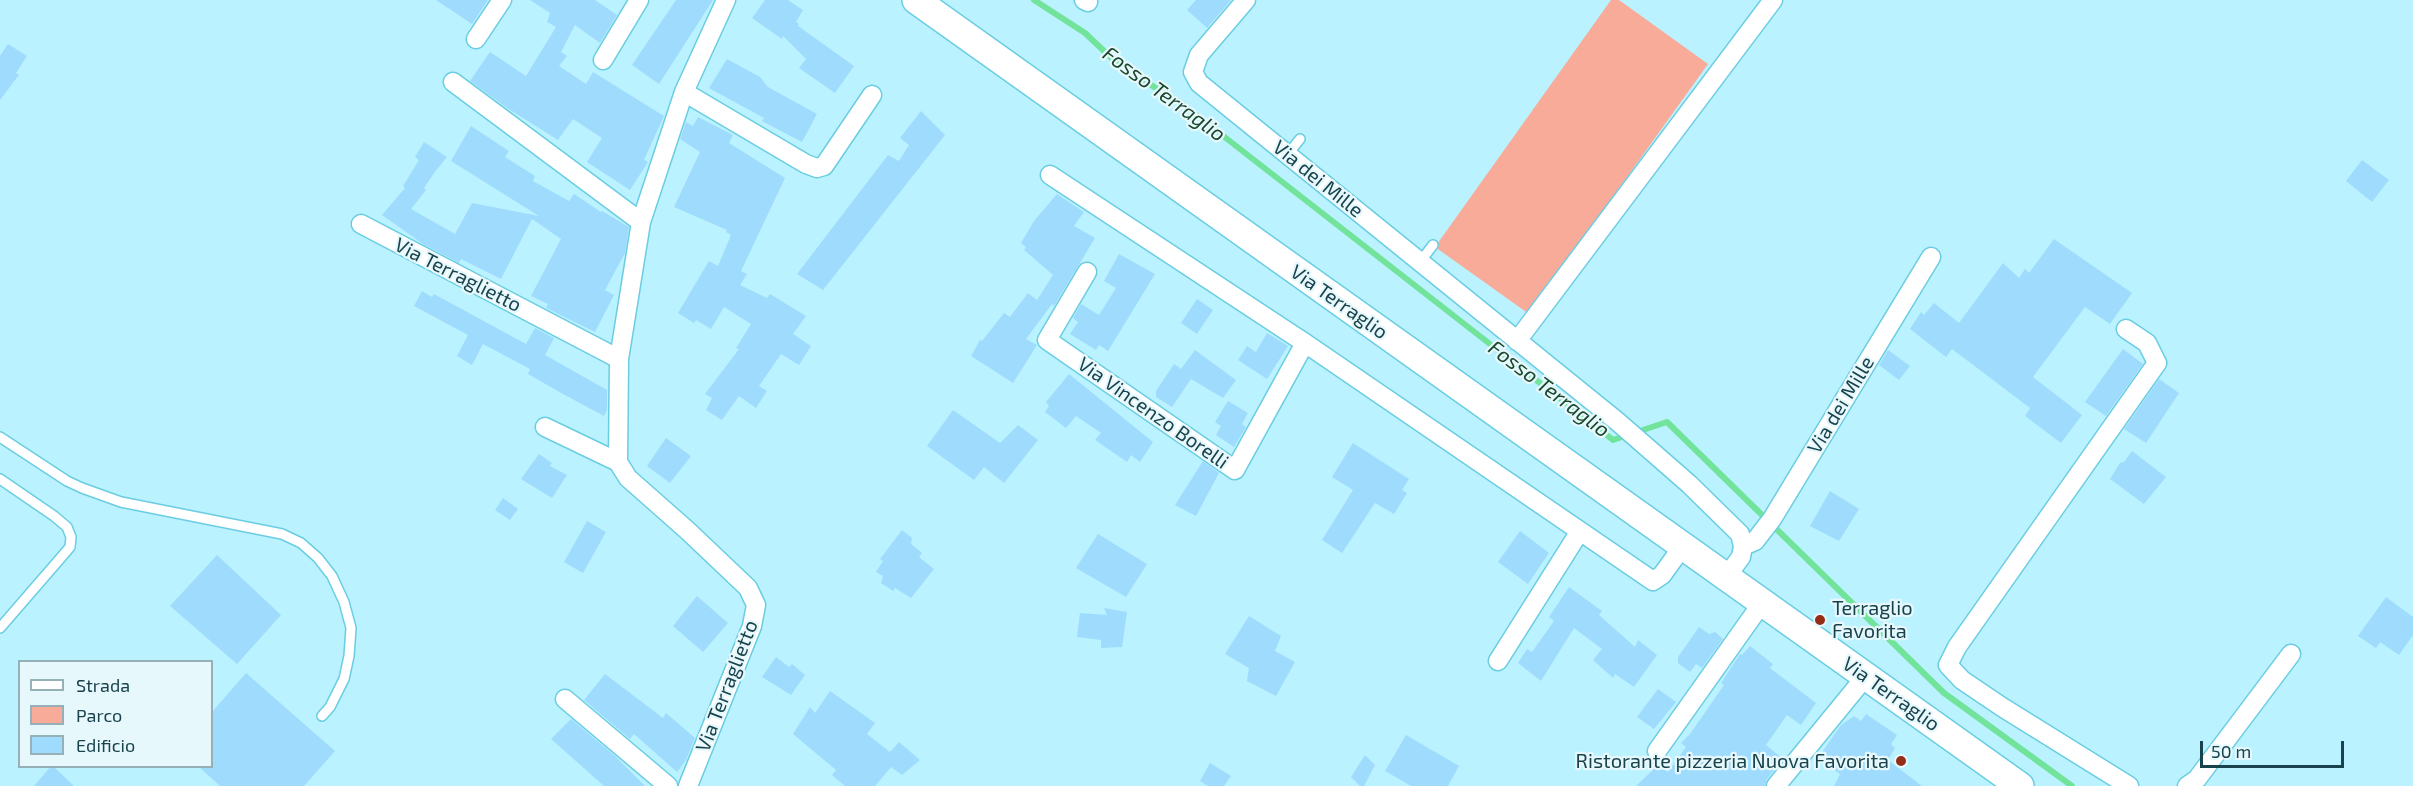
<!DOCTYPE html>
<style>
body{margin:0}
#map{position:relative;width:2413px;height:786px;overflow:hidden;background:#bbf2ff;font-family:"Exo 2",sans-serif}
canvas{display:block}
.legend{position:absolute;left:18px;top:660px;width:195px;height:108px;box-sizing:border-box;background:#e7f8fd;border:2px solid #95b0b6;margin:0;padding:8px 10px;list-style:none;font-size:18px;color:#19434c}
.legend li{display:flex;align-items:center;gap:12px;height:30px}
.legend b{width:30px;border:2px solid #95b0b6}
.scale{position:absolute;left:2200px;top:741px;width:144px;height:27px;box-sizing:border-box;border:3px solid #19434c;border-top:0;padding-left:8px;font-size:18px;line-height:21px;white-space:nowrap;color:#19434c;-webkit-text-stroke:4px #e7f8fd;paint-order:stroke}
</style>
<div id="map">
<canvas width="2413" height="786"></canvas>
<ul class="legend">
<li><b style="height:8px;background:#fff"></b>Strada</li>
<li><b style="height:16px;background:#f9ab99"></b>Parco</li>
<li><b style="height:16px;background:#9fdbfd"></b>Edificio</li>
</ul>
<div class="scale">50 m</div>
</div>
<script>
const ctx = document.querySelector('canvas').getContext('2d');
ctx.lineJoin = 'round';
function fill(path, color) {
  ctx.fillStyle = color;
  ctx.fill(path, 'evenodd');
}
function poly(rows) {
  const path = new Path2D();
  for (const r of rows) {
    path.moveTo(r[0], r[1]);
    for (let i = 2; i < r.length; i += 2) path.lineTo(r[i], r[i + 1]);
  }
  return path;
}
function trace(path, color, width, dash) {
  ctx.strokeStyle = color;
  ctx.lineWidth = width;
  ctx.lineCap = dash ? 'butt' : 'round';
  ctx.setLineDash(dash || []);
  ctx.stroke(path);
}
function drawText(font, color, halo, rows, align = 'center') {
  ctx.font = font + ' "Exo 2",sans-serif';
  ctx.lineWidth = 4.5;
  ctx.setLineDash([]);
  ctx.textBaseline = 'middle';
  ctx.strokeStyle = halo;
  ctx.fillStyle = color;
  for (const [text, x, y, turn = 0] of rows) {
    ctx.save();
    ctx.translate(x, y);
    ctx.rotate((+turn || 0) * Math.PI / 180);
    ctx.textAlign = isNaN(turn) ? turn : align;
    if (halo) ctx.strokeText(text, 0, 0);
    ctx.fillText(text, 0, 0);
    ctx.restore();
  }
}
const green = poly([
 [1611,0,1619,0,1708,64,1529,314,1435,247]
]);
const stream = poly([
 [1034,0,1085,33,1121,67,1181,103,1613,440,1667,422,1944,693,2072,786]
]);
const building = poly([
 [436,0,488,0,472,24],
 [530,0,595,0,617,15,600,43,575,25,561,52,567,56,559,66,586,84,593,72,664,116,644,160,648,162,630,190,587,162,602,138,573,119,558,140,507,108,470,81,490,52,526,76,556,27,547,22,550,13],
 [676,0,713,0,659,84,632,65],
 [765,0,788,0,803,10,796,22,799,24,798,26,854,66,835,93,799,68,806,59,783,36,782,39,752,18],
 [1196,0,1231,0,1207,28,1187,10],
 [8,44,27,56,16,73,19,75,0,100,0,56],
 [727,59,760,77,768,87,817,114,802,142,762,121,764,118,709,88],
 [921,111,945,135,823,290,797,274,888,155,899,161,909,145,900,138],
 [698,117,733,135,729,143,785,178,741,271,747,274,740,285,767,298,770,294,806,316,793,334,811,346,799,365,781,354,759,386,767,391,756,408,739,396,722,420,706,410,712,398,705,394,739,349,736,348,751,324,724,307,711,329,696,320,694,323,678,313,709,261,718,266,731,235,726,232,727,230,674,207,700,152,680,139,686,122,693,126],
 [471,126,509,151,505,157,535,176,533,181,569,201,574,194,601,212,602,211,629,227,625,253,605,290,614,295,595,332,546,308,548,304,531,296,561,239,532,219,501,279,461,259,459,263,423,244,382,215,405,188,403,186,419,160,415,157,424,142,447,157,434,173,424,188,426,190,411,209,455,234,472,203,539,216,451,161],
 [2362,160,2389,180,2372,202,2346,181],
 [1057,194,1084,212,1074,226,1095,238,1054,306,1052,304,1026,339,1037,345,1013,383,971,356,980,340,982,341,1004,313,1010,317,1028,293,1037,300,1053,275,1024,250,1026,247,1021,243,1034,221],
 [2054,239,2132,293,2110,324,2085,307,2033,377,2082,415,2061,443,2025,416,2030,408,1952,349,1946,357,1910,329,1921,312,1924,315,1934,303,1959,323,2003,263,2019,278,2025,269,2029,273],
 [1119,254,1155,274,1108,351,1099,345,1096,350,1070,334,1078,322,1073,318,1081,304,1099,315,1116,288,1104,281],
 [422,291,432,297,434,294,526,344,535,328,554,338,545,355,607,390,607,410,604,416,563,394,528,374,530,369,483,344,472,365,457,356,468,335,414,306],
 [1197,299,1213,310,1197,334,1181,323],
 [1267,333,1288,346,1267,379,1238,360,1247,346,1256,352],
 [2123,349,2143,364,2106,416,2085,402],
 [1195,350,1236,380,1223,398,1191,379,1172,407,1156,397,1156,391,1174,364,1181,369],
 [1888,350,1910,366,1899,380,1879,365],
 [1069,374,1153,442,1140,462,1131,455,1127,462,1095,440,1101,433,1076,416,1066,428,1045,412,1049,406,1046,402],
 [2159,379,2179,393,2146,443,2124,429],
 [1228,401,1248,413,1242,424,1246,427,1234,447,1216,435,1221,426,1215,422],
 [953,410,1000,443,1018,425,1038,440,1004,483,984,467,974,480,927,446],
 [666,438,691,456,670,483,647,466],
 [1353,443,1409,479,1402,490,1407,493,1394,514,1375,503,1342,553,1322,540,1353,490,1332,477],
 [2132,451,2166,477,2144,504,2110,479,2120,463,2124,462],
 [539,454,552,463,550,466,567,475,552,498,521,479],
 [1203,461,1219,473,1196,516,1175,505],
 [1830,491,1859,509,1839,541,1810,526],
 [503,498,518,509,510,520,495,510],
 [587,521,606,532,583,573,564,562],
 [902,530,912,538,911,544,922,553,919,557,934,569,911,598,895,588,893,591,881,583,883,576,876,572,883,561,880,559],
 [1520,531,1549,553,1528,584,1498,562],
 [1098,534,1147,564,1126,597,1076,568],
 [217,555,281,615,237,664,170,606],
 [1569,587,1602,611,1599,615,1635,647,1638,640,1657,655,1634,687,1615,674,1613,678,1593,660,1602,649,1574,628,1541,681,1518,663,1527,649,1532,652,1554,621,1549,617],
 [697,596,728,623,703,652,673,626],
 [2386,597,2413,617,2413,635,2399,655,2380,642,2376,648,2358,636],
 [1104,608,1127,612,1122,647,1101,648,1101,640,1077,637,1080,613,1107,615],
 [1249,616,1281,636,1275,651,1295,662,1276,696,1247,681,1249,668,1225,654],
 [1699,627,1709,634,1715,632,1723,639,1702,668,1696,664,1690,672,1678,663,1678,657],
 [1750,646,1773,664,1770,668,1816,703,1801,725,1787,715,1766,745,1783,759,1767,779,1765,786,1636,786,1658,765,1668,772,1686,747,1681,743,1690,734,1724,685,1721,683,1740,654,1742,655],
 [776,657,789,667,792,664,805,675,791,695,762,677],
 [246,673,335,751,304,786,220,786,198,766,212,766,212,712],
 [605,674,663,718,666,713,695,738,686,760,677,772,634,734,630,739,584,700],
 [1658,689,1676,702,1654,729,1637,717],
 [830,691,875,723,867,734,890,752,899,742,920,760,902,775,891,767,875,786,845,786,832,775,836,770,793,734,810,707,815,713],
 [1866,714,1897,735,1891,744,1895,748,1888,760,1922,786,1834,786,1840,774,1818,758,1841,725,1854,716,1861,721],
 [571,719,615,756,645,786,604,786,551,739],
 [1406,735,1459,766,1448,786,1411,786,1385,771],
 [1365,755,1375,765,1364,786,1360,786,1351,777],
 [1210,763,1231,776,1224,786,1208,786,1200,781],
 [51,766,53,766,74,786,34,786]
]);
const lane = poly([
 [1288,154,1300,139],
 [1420,262,1433,245],
 [0,437,67,481,82,488,121,502,282,534,301,543,318,558,332,576,344,602,351,628,349,656,344,679,330,707,322,716],
 [0,479,54,516,67,527,71,537,70,547,58,561,0,628]
]);
const street = poly([
 [1084,0,1088,2],
 [1246,0,1199,55,1193,72,1199,83,1618,422,1689,484,1740,534,1743,546,1741,557,1726,577],
 [476,39,502,0],
 [603,60,639,0],
 [453,82,641,222],
 [684,92,806,164,817,168,824,166,872,95],
 [1050,175,1305,343,1653,581,1662,575,1683,546],
 [361,224,619,359],
 [1087,272,1047,340,1235,470,1305,343],
 [2126,329,2147,343,2157,363,1957,647,1948,665,1962,680,2002,707,2129,786],
 [1517,341,1773,0],
 [545,427,618,462],
 [1743,546,1755,541,1772,519,1931,257],
 [1498,661,1580,531],
 [565,699,668,786],
 [1657,751,1762,603],
 [688,786,752,626,756,605,748,588,688,531,628,478,618,462,619,359,641,222,684,92,726,0],
 [1776,786,1866,676],
 [2187,786,2197,779,2291,654]
]);
const primary = poly([
 [916,0,2020,786]
]);
const markers = [
 [1820,620,6,"#952c16"],
 [1901,761,6,"#952c16"]
];
const streetNames = [
 ["Via dei Mille",1318,179,39],
 ["Via Terraglietto",458,275,27],
 ["Via Terraglio",1339,302,35],
 ["Via dei Mille",1841,405,-59],
 ["Via Vincenzo Borelli",1153,413,35],
 ["Via Terraglietto",727,686,-69],
 ["Via Terraglio",1891,694,35]
];
const poiNames = [
 ["Terraglio",1832,608],
 ["Favorita",1832,631],
 ["Ristorante pizzeria Nuova Favorita",1889,761,"right"]
];
const waterNames = [
 ["Fosso Terraglio",1164,94,36],
 ["Fosso Terraglio",1549,389,37]
];
fill(green, '#f9ab99');
trace(stream, '#71e39a', 6);
fill(building, '#9fdbfd');
trace(lane, '#6acde2', 12);
trace(street, '#6acde2', 21);
trace(primary, '#6acde2', 30);
trace(lane, '#fff', 9);
trace(street, '#fff', 18);
trace(primary, '#fff', 27);
for (const [x, y, r, color] of markers) {
  const dot = new Path2D();
  dot.arc(x, y, r, 0, 2 * Math.PI);
  ctx.fillStyle = color;
  ctx.fill(dot);
  trace(dot, '#e7f8fd', 2);
}
drawText('20px', '#19434c', '#e7f8fd', streetNames);
drawText('20px', '#19434c', '#e7f8fd', poiNames, 'left');
drawText('italic 21px', '#19472a', '#e7f8fd', waterNames);
</script>
